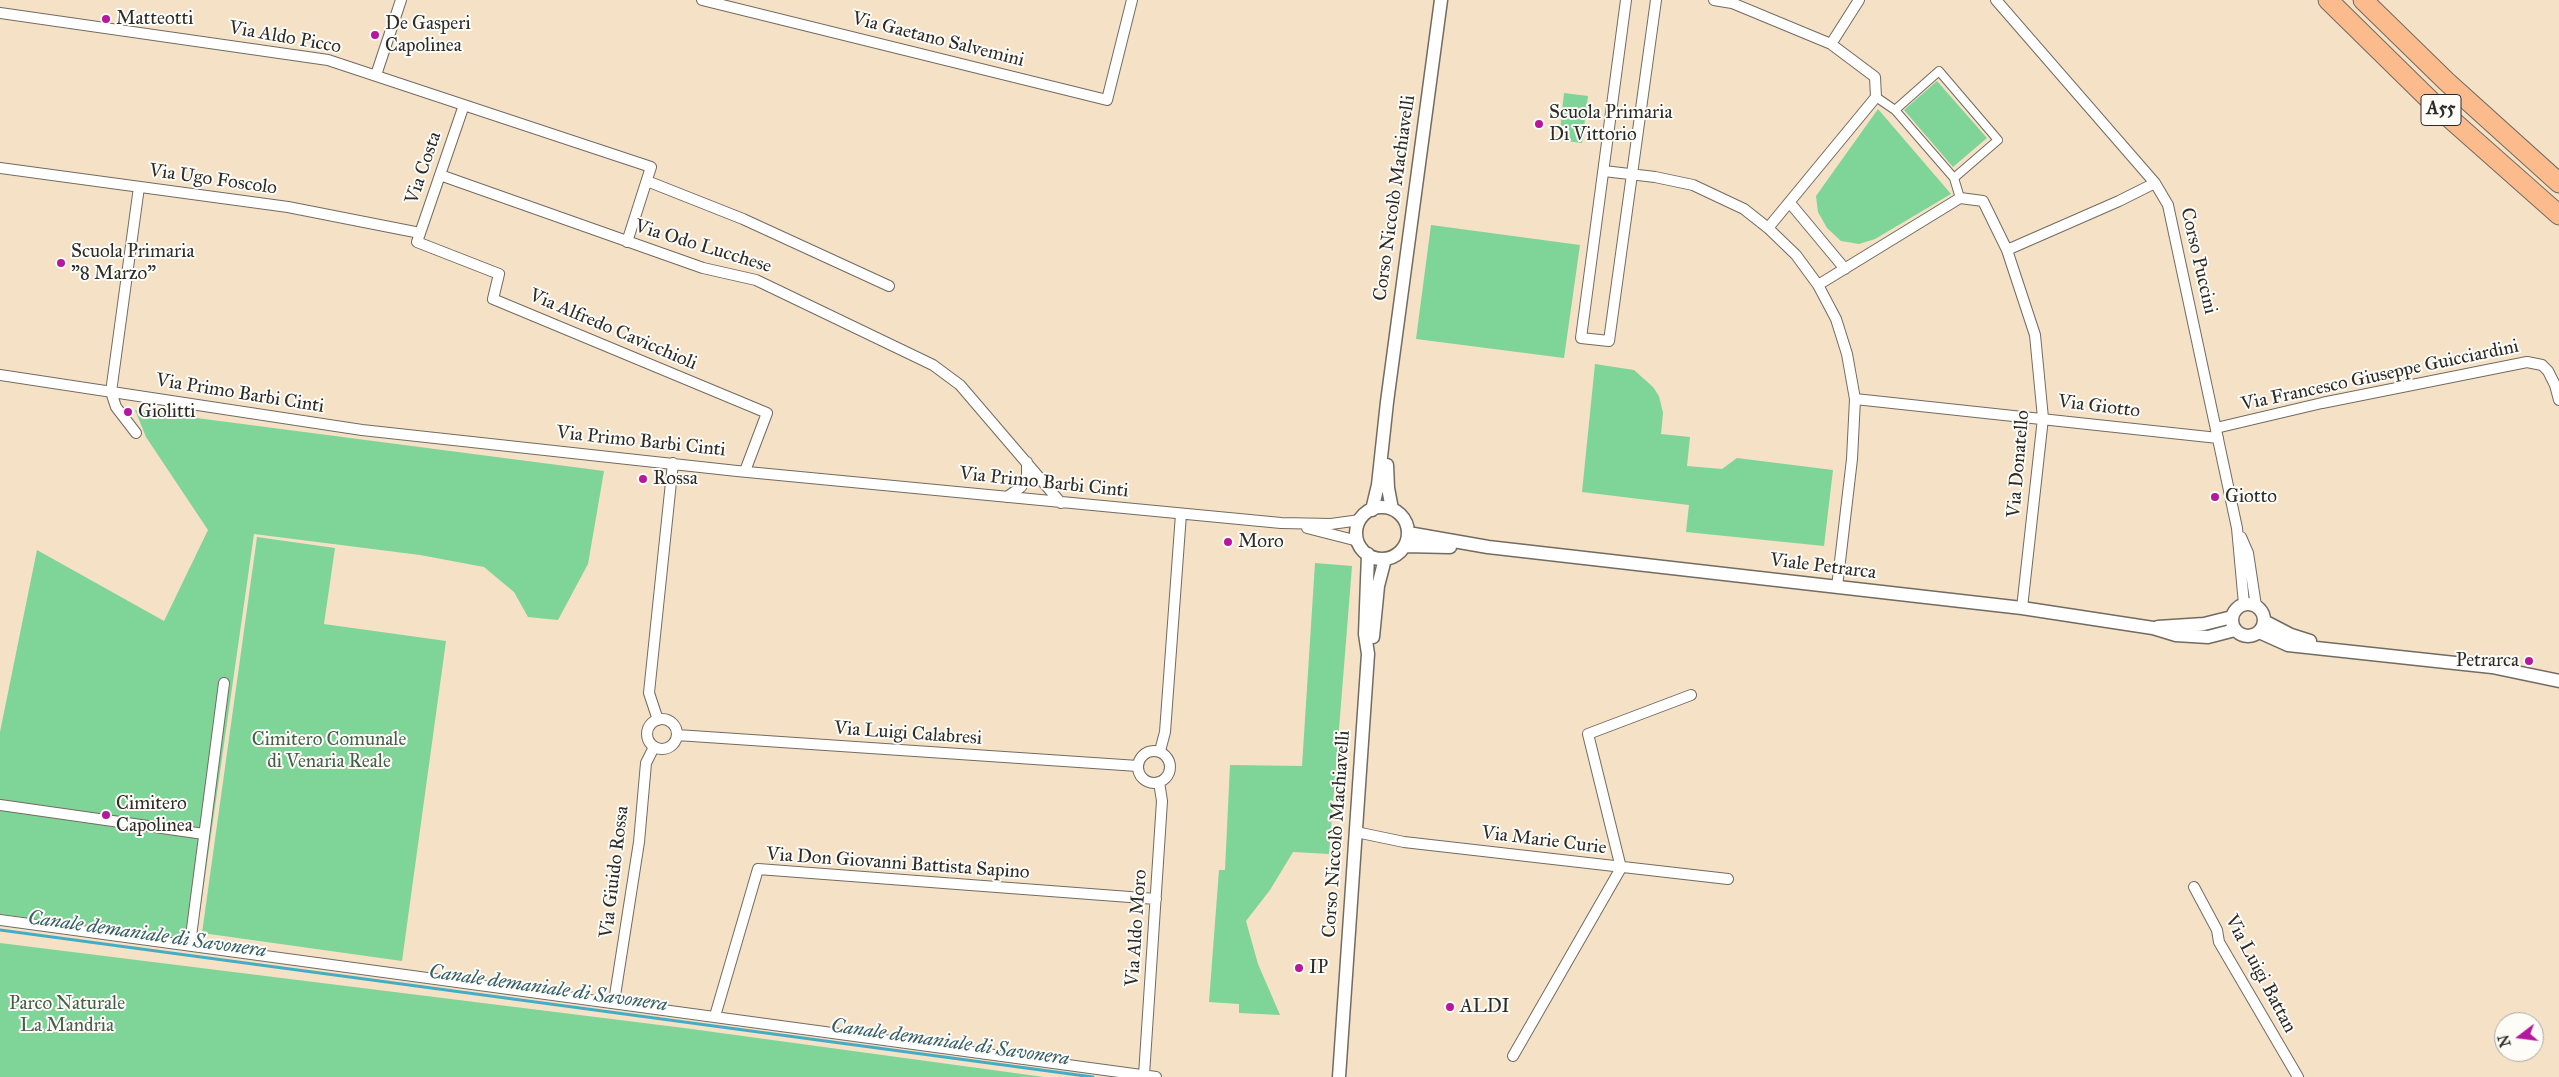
<!DOCTYPE html>
<meta charset="utf-8">
<style>
body{margin:0}
#map{position:relative;width:2559px;height:1077px;overflow:hidden;background:#f5e1c6;font-family:"IM FELL Great Primer",serif}
canvas{display:block}
.north{position:absolute;left:2494px;top:1012px;width:50px;height:50px;box-sizing:border-box;background:#fdfcf7;border:1px solid #a9a8a5;border-radius:50%;rotate:255deg;font-size:14px;font-weight:700;line-height:20px;text-align:center;color:#2b2b2b}
.north::after{content:'';display:block;margin:auto;width:18px;height:22px;background:#b5179e;clip-path:polygon(50% 0,100% 100%,50% 72%,0 100%)}
</style>
<div id="map">
<canvas width="2559" height="1077"></canvas>
<div class="north">N</div>
</div>
<script>
const ctx = document.querySelector('canvas').getContext('2d');
ctx.lineJoin = 'round';
function fill(path, color) {
  ctx.fillStyle = color;
  ctx.fill(path, 'evenodd');
}
function poly(rows) {
  const path = new Path2D();
  for (const r of rows) {
    if (r.length === 3) {
      path.moveTo(r[0] + r[2], r[1]);
      path.arc(r[0], r[1], r[2], 0, 2 * Math.PI);
      continue;
    }
    path.moveTo(r[0], r[1]);
    for (let i = 2; i < r.length; i += 2) path.lineTo(r[i], r[i + 1]);
  }
  return path;
}
function trace(path, color, width, dash) {
  ctx.strokeStyle = color;
  ctx.lineWidth = width;
  ctx.lineCap = dash ? 'butt' : 'round';
  ctx.setLineDash(dash || []);
  ctx.stroke(path);
}
function drawText(font, color, halo, rows, align = 'center') {
  ctx.font = font + ' "IM FELL Great Primer",serif';
  ctx.lineWidth = 4;
  ctx.setLineDash([]);
  ctx.textBaseline = 'middle';
  ctx.strokeStyle = halo;
  ctx.fillStyle = color;
  for (const [text, x, y, turn = 0] of rows) {
    ctx.save();
    ctx.translate(x, y);
    ctx.rotate((+turn || 0) * Math.PI / 180);
    ctx.textAlign = isNaN(turn) ? turn : align;
    if (halo) ctx.strokeText(text, 0, 0);
    ctx.fillText(text, 0, 0);
    ctx.restore();
  }
}
const green = poly([
 [1937,81,1987,138,1953,167,1904,110],
 [1564,93,1588,96,1582,143,1559,140],
 [1878,109,1951,194,1875,239,1859,244,1841,241,1827,228,1818,212,1816,196],
 [1431,225,1580,245,1564,358,1416,339],
 [1595,364,1634,370,1653,387,1659,396,1663,413,1661,434,1690,437,1687,466,1722,469,1737,458,1833,470,1824,546,1686,532,1689,505,1582,492],
 [135,410,604,471,588,564,558,620,528,617,514,592,484,567,420,555,254,534,196,940,0,914,0,732,37,550,164,621,208,530,146,437],
 [257,537,335,548,324,624,446,641,402,961,202,933],
 [1315,563,1352,566,1329,854,1293,852,1270,890,1246,921,1258,964,1280,1015,1239,1013,1239,1004,1209,1002,1219,870,1225,870,1230,765,1302,766],
 [0,943,684,1028,1044,1077,0,1077]
]);
const stream = poly([
 [0,930,1093,1077]
]);
const pedestrian = poly([
 [1876,97,1895,110],
 [1954,178,1998,140,1939,71,1895,110,1954,178,1960,198]
]);
const minor = poly([
 [702,0,1107,100,1132,0],
 [1626,0,1581,338,1609,341,1656,0],
 [1714,0,1732,3,1831,44,1875,77,1876,97,1768,228],
 [1996,0,2155,183,2168,205,2237,528,2244,604],
 [0,13,328,60,651,167,627,242],
 [1831,44,1859,0],
 [376,75,401,0],
 [464,105,417,242,499,274,493,299,767,413,745,471],
 [0,168,288,207,420,233],
 [1604,171,1655,177,1693,185,1744,209,1768,228,1796,255,1818,285,1836,319,1847,354,1855,399,1852,459,1837,587],
 [440,175,703,268,756,280,933,365,960,385,1061,503],
 [647,181,743,219,889,286],
 [1790,203,1845,269],
 [2007,250,2119,201,2155,183],
 [1818,285,1960,198,1983,201,2007,250,2035,335,2043,418,2022,608],
 [0,375,362,430,737,471,1281,523,1331,524,1360,520],
 [1855,399,2218,438],
 [2216,428,2322,403,2527,362,2542,365,2548,371,2555,385,2559,400],
 [136,433,116,407,111,392,139,187],
 [1007,497,1021,487,1027,476,1027,462],
 [1307,528,1358,541],
 [2241,537,2248,553,2256,606],
 [662,734,15],
 [658,720,649,693,650,683,673,463],
 [677,735,1138,766],
 [1154,767,16],
 [1160,751,1165,732,1181,514],
 [0,805,204,834],
 [1356,832,1404,842,1728,879],
 [2194,887,2217,930,2219,942,2298,1077],
 [0,920,1156,1077],
 [190,944,224,683],
 [614,1002,639,842,646,763,654,747],
 [715,1016,758,869,1156,899],
 [1513,1056,1621,868,1588,734,1691,695],
 [1144,1075,1162,801,1159,782]
]);
const tertiary = poly([
 [1387,465,1388,488,1392,509],
 [1382,533,26],
 [1372,510,1378,485,1387,402,1441,0],
 [1408,533,1488,547,2022,608,2153,628,2176,635,2208,637,2235,630],
 [1405,546,1450,547],
 [2248,620,16],
 [2264,621,2291,635,2310,641],
 [2158,627,2204,624,2232,617],
 [2259,632,2288,645,2492,667,2559,681],
 [1373,637,1378,586,1385,559],
 [1339,1077,1368,654,1365,634,1368,554]
]);
const motorway = poly([
 [2328,0,2437,107,2559,215],
 [2363,0,2446,81,2559,183]
]);
const markers = [
 [106,19,5,"#b5179e"],
 [375,35,5,"#b5179e"],
 [1539,124,5,"#b5179e"],
 [61,263,5,"#b5179e"],
 [128,412,5,"#b5179e"],
 [643,479,5,"#b5179e"],
 [2215,497,5,"#b5179e"],
 [1228,542,5,"#b5179e"],
 [2529,661,5,"#b5179e"],
 [106,815,5,"#b5179e"],
 [1299,968,5,"#b5179e"],
 [1450,1007,5,"#b5179e"]
];
const shields = [
 [2441,110,40]
];
const shieldNames = [
 ["A55",2441,110]
];
const poiNames = [
 ["Matteotti",116,19],
 ["De Gasperi",385,24],
 ["Capolinea",385,46],
 ["Scuola Primaria",1549,113],
 ["Di Vittorio",1549,135],
 ["Scuola Primaria",71,252],
 ["\"8 Marzo\"",71,274],
 ["Giolitti",138,412],
 ["Rossa",653,479],
 ["Giotto",2225,497],
 ["Moro",1238,542],
 ["Petrarca",2519,661,"right"],
 ["Cimitero",116,804],
 ["Capolinea",116,826],
 ["IP",1309,968],
 ["ALDI",1460,1007]
];
const streetNames = [
 ["Via Aldo Picco",285,38,10],
 ["Via Gaetano Salvemini",938,40,14],
 ["Via Costa",424,168,-71],
 ["Via Ugo Foscolo",213,180,8],
 ["Corso Niccolò Machiavelli",1395,198,-82],
 ["Via Odo Lucchese",703,247,17],
 ["Corso Puccini",2198,261,77],
 ["Via Alfredo Cavicchioli",613,330,23],
 ["Via Francesco Giuseppe Guicciardini",2380,376,-12],
 ["Via Primo Barbi Cinti",240,394,9],
 ["Via Giotto",2099,407,7],
 ["Via Primo Barbi Cinti",641,442,6],
 ["Via Donatello",2019,464,-85],
 ["Via Primo Barbi Cinti",1044,483,6],
 ["Viale Petrarca",1823,567,7],
 ["Via Luigi Calabresi",908,734,4],
 ["Corso Niccolò Machiavelli",1337,834,-86],
 ["Via Marie Curie",1544,841,7],
 ["Via Don Giovanni Battista Sapino",898,864,4],
 ["Via Giuido Rossa",615,872,-83],
 ["Via Aldo Moro",1137,928,-86],
 ["Via Luigi Battan",2260,974,62]
];
const parkNames = [
 ["Cimitero Comunale",329,740],
 ["di Venaria Reale",329,762],
 ["Parco Naturale",67,1004],
 ["La Mandria",67,1026]
];
const waterNames = [
 ["Canale demaniale di Savonera",147,935,8],
 ["Canale demaniale di Savonera",548,989,8],
 ["Canale demaniale di Savonera",950,1043,8]
];
fill(green, '#7fd498');
trace(stream, '#44adc3', 3);
trace(pedestrian, '#726b61', 10);
trace(minor, '#726b61', 12);
trace(tertiary, '#726b61', 15);
trace(motorway, '#726b61', 21);
trace(pedestrian, '#fff', 8);
trace(minor, '#fff', 10);
trace(tertiary, '#fff', 12);
trace(motorway, '#fbbb8c', 19);
for (const [x, y, r, color] of markers) {
  const dot = new Path2D();
  dot.arc(x, y, r, 0, 2 * Math.PI);
  ctx.fillStyle = color;
  ctx.fill(dot);
  trace(dot, '#fdfcf7', 2);
}
for (const [x, y, w] of shields) {
  const box = new Path2D();
  box.roundRect(x - w / 2, y - 15.5, w, 31, 4);
  ctx.fillStyle = '#fdfcf7';
  ctx.fill(box);
  trace(box, '#2b2b2b', 1);
}
drawText('bold 18px', '#2b2b2b', null, shieldNames);
drawText('19px', '#2b2b2b', '#fdfcf7', poiNames, 'left');
drawText('19px', '#2b2b2b', '#fdfcf7', streetNames);
drawText('19px', '#445e4c', '#fdfcf7', parkNames);
drawText('italic 20px', '#355f68', '#fdfcf7', waterNames);
</script>
